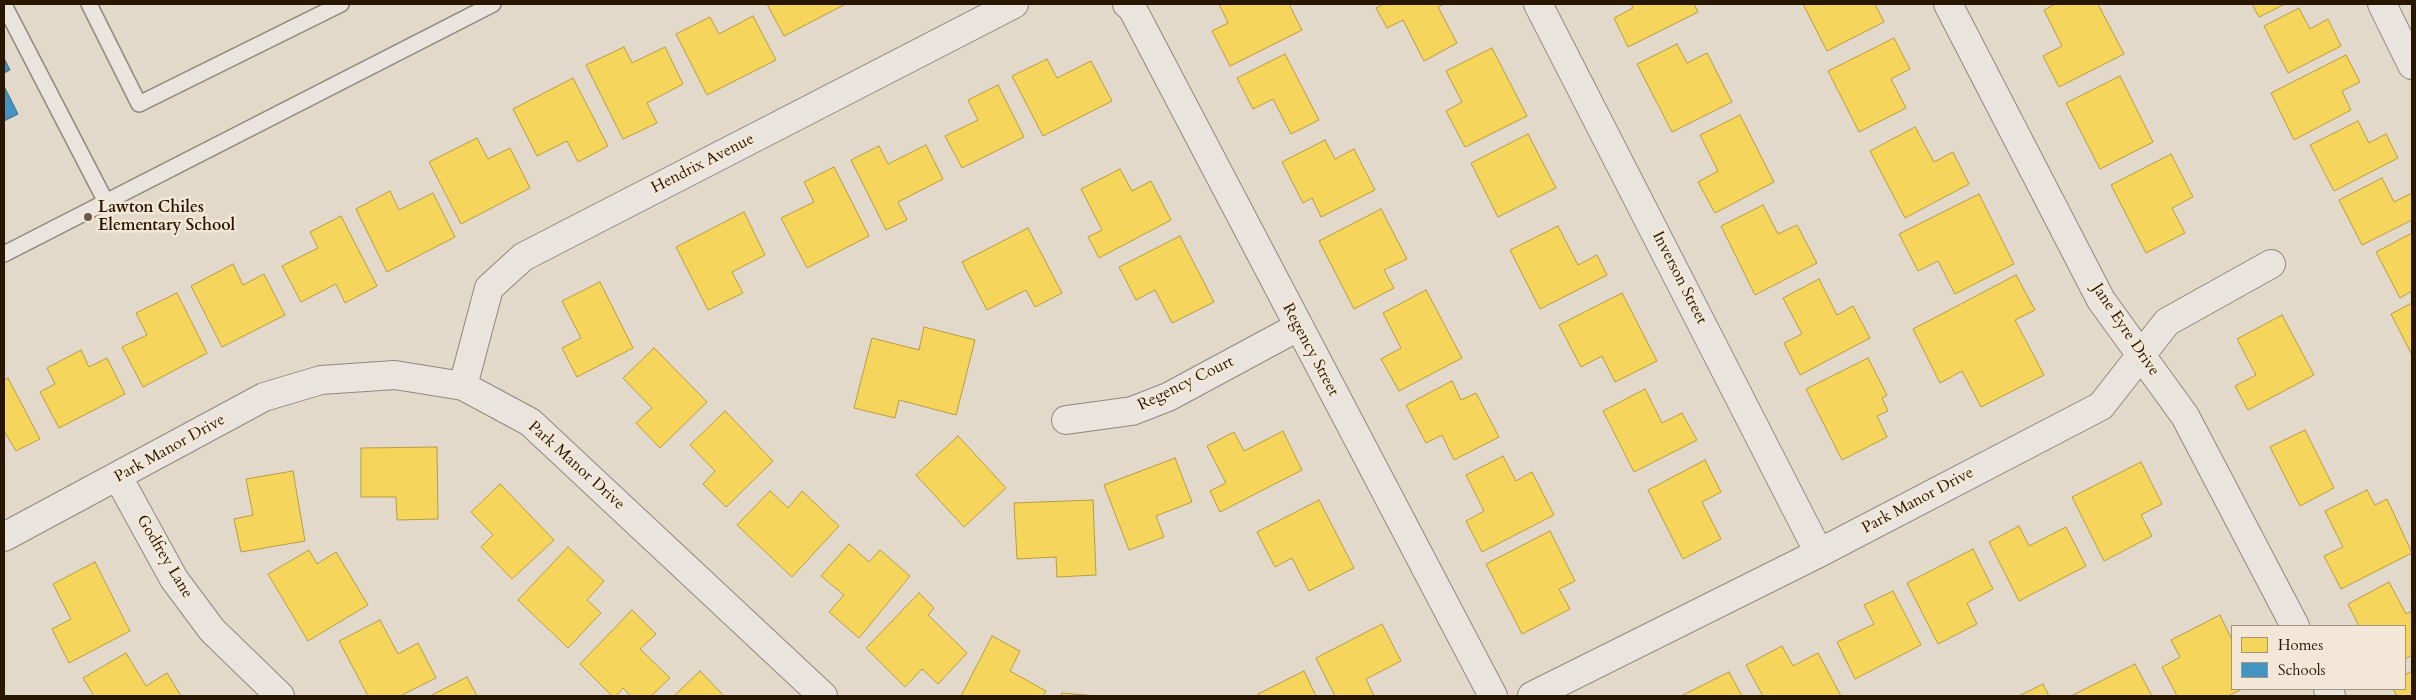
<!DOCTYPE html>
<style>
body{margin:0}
#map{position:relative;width:2416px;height:700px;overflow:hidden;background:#e2d9cb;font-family:Cardo,serif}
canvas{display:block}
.frame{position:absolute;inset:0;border:5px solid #291600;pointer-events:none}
.legend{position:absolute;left:2231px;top:625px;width:175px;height:65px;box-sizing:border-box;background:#f3e8d7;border:1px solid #a29481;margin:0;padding:6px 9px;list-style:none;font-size:15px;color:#291600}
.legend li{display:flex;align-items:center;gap:10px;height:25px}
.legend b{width:25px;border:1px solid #a29481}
</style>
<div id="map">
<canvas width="2416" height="700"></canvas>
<div class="frame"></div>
<ul class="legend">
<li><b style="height:14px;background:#f6d55c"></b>Homes</li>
<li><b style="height:14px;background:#4393c3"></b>Schools</li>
</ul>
</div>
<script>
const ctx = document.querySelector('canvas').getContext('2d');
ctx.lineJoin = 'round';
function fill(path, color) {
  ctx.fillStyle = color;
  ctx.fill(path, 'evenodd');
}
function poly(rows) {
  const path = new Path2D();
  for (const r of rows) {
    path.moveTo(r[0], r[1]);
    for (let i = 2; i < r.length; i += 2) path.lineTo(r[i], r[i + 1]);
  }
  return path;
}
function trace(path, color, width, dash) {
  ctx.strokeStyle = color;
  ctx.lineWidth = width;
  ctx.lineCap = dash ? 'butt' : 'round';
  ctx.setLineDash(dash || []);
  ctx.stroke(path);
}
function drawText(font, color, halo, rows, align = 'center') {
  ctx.font = font + ' Cardo,serif';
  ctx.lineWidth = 5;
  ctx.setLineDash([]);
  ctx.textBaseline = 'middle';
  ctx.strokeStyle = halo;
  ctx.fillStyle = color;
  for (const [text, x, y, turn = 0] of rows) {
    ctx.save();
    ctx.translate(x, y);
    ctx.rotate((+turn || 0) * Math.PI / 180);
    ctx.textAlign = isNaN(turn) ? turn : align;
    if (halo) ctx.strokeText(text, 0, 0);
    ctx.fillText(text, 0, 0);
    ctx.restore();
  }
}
const homes = poly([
 [767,4,843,4,844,5,784,36,767,4],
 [1219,4,1289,4,1302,30,1230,66,1212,31,1228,23,1219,4],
 [1384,4,1444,4,1438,7,1457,43,1424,61,1403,20,1387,28,1376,8,1384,4],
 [1631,4,1694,4,1698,12,1628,47,1614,18,1633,8,1631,4],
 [1803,4,1875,4,1884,22,1827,51,1803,4],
 [2055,4,2098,4,2124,54,2059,87,2043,56,2062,46,2044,10,2055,4],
 [2252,4,2285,4,2259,17,2252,4],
 [2299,8,2310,29,2328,19,2341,46,2288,73,2264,26,2299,8],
 [753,16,776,60,707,95,676,34,710,17,719,34,753,16],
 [1894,38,1910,69,1891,79,1906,108,1859,132,1828,71,1894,38],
 [1677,44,1687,63,1707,53,1732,102,1672,132,1637,64,1677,44],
 [624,47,632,63,665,47,683,84,647,103,657,123,623,139,586,65,624,47],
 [1492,48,1527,116,1465,147,1446,111,1462,102,1446,71,1492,48],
 [1285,54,1319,120,1291,134,1273,99,1253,109,1237,78,1285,54],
 [2346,55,2360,82,2342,91,2351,110,2294,140,2271,93,2346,55],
 [1047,59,1057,78,1091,61,1112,101,1043,136,1012,76,1047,59],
 [2120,76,2153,142,2100,169,2066,103,2120,76],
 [573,78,608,146,578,162,567,141,537,156,513,109,573,78],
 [998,85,1024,137,962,168,945,136,978,120,968,100,998,85],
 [1740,115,1774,182,1715,213,1698,182,1718,171,1700,135,1740,115],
 [2358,121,2369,143,2386,134,2398,158,2334,191,2310,145,2358,121],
 [1915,127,1934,162,1953,152,1969,184,1905,218,1870,151,1915,127],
 [1528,134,1556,188,1498,217,1471,163,1528,134],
 [477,138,488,159,510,148,530,188,461,224,429,162,477,138],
 [1325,140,1335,159,1354,149,1375,190,1321,217,1312,198,1303,203,1282,162,1325,140],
 [926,145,943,179,898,202,907,220,886,230,851,160,879,146,888,164,926,145],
 [2171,154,2193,197,2172,208,2185,233,2146,253,2111,185,2171,154],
 [834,167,869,236,807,268,781,218,814,202,804,182,834,167],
 [1120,169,1132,191,1151,181,1171,220,1099,258,1088,237,1102,230,1081,189,1120,169],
 [2382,178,2394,202,2412,193,2412,220,2362,245,2339,200,2382,178],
 [390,191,399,210,433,193,455,237,387,272,356,209,390,191],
 [1979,194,2014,264,1955,294,1938,261,1918,271,1899,234,1979,194],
 [1763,205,1778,234,1797,225,1817,263,1755,295,1721,226,1763,205],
 [1381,209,1407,259,1384,270,1394,288,1354,309,1319,241,1381,209],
 [744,212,765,255,732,272,743,293,708,310,676,247,744,212],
 [341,216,377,286,345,303,336,284,301,302,282,266,318,248,310,232,341,216],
 [1558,226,1578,265,1597,255,1607,275,1540,309,1510,250,1558,226],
 [1028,228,1062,293,1035,307,1026,290,987,310,962,262,1028,228],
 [2412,233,2412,291,2400,298,2376,252,2412,233],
 [1180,236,1214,302,1172,323,1155,290,1136,300,1119,267,1180,236],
 [233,264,243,285,264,274,285,315,222,347,191,286,233,264],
 [2016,275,2035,310,2015,320,2044,375,1981,407,1962,371,1940,383,1913,329,2016,275],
 [1819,279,1837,315,1853,306,1870,338,1800,375,1784,343,1802,334,1783,298,1819,279],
 [600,282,633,348,577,377,562,348,581,338,562,301,600,282],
 [1426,290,1462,358,1399,391,1381,359,1401,348,1383,313,1426,290],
 [177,293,207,353,143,387,122,347,147,335,136,313,177,293],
 [1622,293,1657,361,1615,382,1602,356,1581,367,1559,325,1622,293],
 [2412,303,2412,355,2391,314,2412,303],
 [2282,315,2314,375,2248,410,2235,386,2256,375,2237,339,2282,315],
 [924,327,975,340,956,415,899,400,895,418,854,408,872,338,919,350,924,327],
 [654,348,707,402,660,448,636,423,652,408,623,378,654,348],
 [81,350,89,367,107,358,125,394,59,428,40,392,55,384,47,368,81,350],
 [1868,358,1887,395,1882,398,1888,411,1877,416,1887,437,1842,460,1806,389,1868,358],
 [8,378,40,439,16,451,4,431,4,380,8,378],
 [1452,381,1461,400,1476,393,1499,437,1454,460,1442,435,1426,443,1406,405,1452,381],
 [1645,389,1662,423,1682,413,1697,440,1634,472,1603,411,1645,389],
 [725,411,773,461,726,507,703,484,715,471,690,445,725,411],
 [2305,430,2334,488,2300,506,2270,447,2305,430],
 [1283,431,1302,470,1220,512,1210,491,1226,483,1207,446,1234,432,1244,451,1283,431],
 [958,436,1006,488,964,527,916,475,958,436],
 [437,447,438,519,397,520,396,497,361,497,361,448,437,447],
 [1503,456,1516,481,1532,472,1554,515,1482,552,1466,521,1484,511,1466,475,1503,456],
 [1175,458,1192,502,1156,516,1164,537,1129,550,1104,485,1175,458],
 [1705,460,1721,492,1702,502,1721,539,1683,559,1648,490,1705,460],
 [2141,462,2162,504,2141,515,2152,536,2104,561,2072,497,2141,462],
 [293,471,305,541,241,552,234,519,253,515,246,479,293,471],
 [500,484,554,540,512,579,481,547,493,535,471,512,500,484],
 [2367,490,2375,505,2387,499,2412,553,2341,589,2324,556,2343,547,2325,511,2367,490],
 [770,491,788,508,802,491,839,526,792,577,737,525,770,491],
 [1093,500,1096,575,1057,577,1056,557,1017,559,1014,503,1093,500],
 [1319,500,1354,568,1309,591,1292,558,1275,567,1257,532,1319,500],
 [2019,526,2029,546,2066,527,2086,566,2019,601,1989,542,2019,526],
 [1550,531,1575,581,1559,589,1570,609,1522,634,1486,564,1550,531],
 [849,544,869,562,880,550,910,576,859,638,829,612,844,595,821,576,849,544],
 [568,547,604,581,587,600,601,613,568,648,518,600,568,547],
 [1973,549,1993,589,1967,603,1977,624,1938,644,1907,583,1973,549],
 [309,550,317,564,336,552,368,605,308,641,268,574,309,550],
 [95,562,130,631,69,663,52,629,71,619,53,584,95,562],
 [2389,582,2406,614,2412,611,2412,655,2405,659,2405,626,2359,626,2348,604,2389,582],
 [1893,591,1921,645,1855,679,1837,642,1874,624,1864,605,1893,591],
 [919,593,934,608,928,615,967,653,938,684,922,669,905,687,866,648,919,593],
 [632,610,656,634,640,649,670,678,651,696,631,696,623,688,616,696,612,696,580,664,632,610],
 [2220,615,2232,640,2232,689,2242,689,2228,696,2177,696,2162,667,2180,657,2171,640,2220,615],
 [380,620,398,654,418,643,436,678,400,696,368,696,339,641,380,620],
 [1382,624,1401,661,1366,679,1374,696,1335,696,1316,658,1382,624],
 [992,636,1020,651,1010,671,1046,691,1043,696,961,696,992,636],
 [1782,646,1793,666,1818,653,1841,696,1763,696,1746,665,1782,646],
 [126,653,146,686,167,673,181,696,94,696,83,678,126,653],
 [2135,664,2152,696,2071,696,2135,664],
 [700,671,724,696,674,696,700,671],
 [1304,671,1316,696,1259,696,1258,694,1304,671],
 [2412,671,2412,696,2397,696,2393,689,2405,689,2405,675,2412,671],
 [1729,672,1742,696,1681,696,1729,672],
 [467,677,477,696,430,696,467,677],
 [2043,684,2049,696,2019,696,2043,684],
 [1062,693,1097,696,1061,696,1062,693]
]);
const schools = poly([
 [4,58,10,70,4,73,4,58],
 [4,86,18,114,4,121,4,86]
]);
const service = poly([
 [89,4,139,104,341,4],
 [4,5,106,202],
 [4,254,493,4]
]);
const minor = poly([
 [1127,4,1132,8,1493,696],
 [1538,4,1819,553],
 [1948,4,2101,300,2185,416,2295,626],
 [2382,4,2412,65],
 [463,386,489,288,523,257,1014,4],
 [1066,420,1132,411,1168,397,1298,327],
 [118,477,174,579,212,630,280,696],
 [4,537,264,397,321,380,395,375,463,386,530,422,823,696],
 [2328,689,2331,696],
 [1532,696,1819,553,2101,406,2167,322,2271,264]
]);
const markers = [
 [88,217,5,"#6a5a47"]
];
const streetNames = [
 ["Hendrix Avenue",703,164,-27],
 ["Inverson Street",1679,278,63],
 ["Jane Eyre Drive",2125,330,56],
 ["Regency Street",1310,350,62],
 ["Regency Court",1186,384,-26],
 ["Park Manor Drive",170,449,-29],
 ["Park Manor Drive",576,466,42],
 ["Park Manor Drive",1918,501,-28],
 ["Godfrey Lane",164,557,59]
];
const poiNames = [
 ["Lawton Chiles",98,208],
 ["Elementary School",98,226]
];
fill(homes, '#f6d55c');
trace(homes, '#b89c40', 1);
fill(schools, '#4393c3');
trace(schools, '#3b6e88', 1);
trace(service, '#90887d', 18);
trace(minor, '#90887d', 30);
trace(service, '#e9e4dd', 15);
trace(minor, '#e9e4dd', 28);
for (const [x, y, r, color] of markers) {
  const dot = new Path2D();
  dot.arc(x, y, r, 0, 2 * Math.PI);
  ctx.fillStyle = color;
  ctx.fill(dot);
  trace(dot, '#f3e8d7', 2);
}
drawText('16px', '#291600', '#f3e8d7', streetNames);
drawText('bold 16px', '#291600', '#f3e8d7', poiNames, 'left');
</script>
